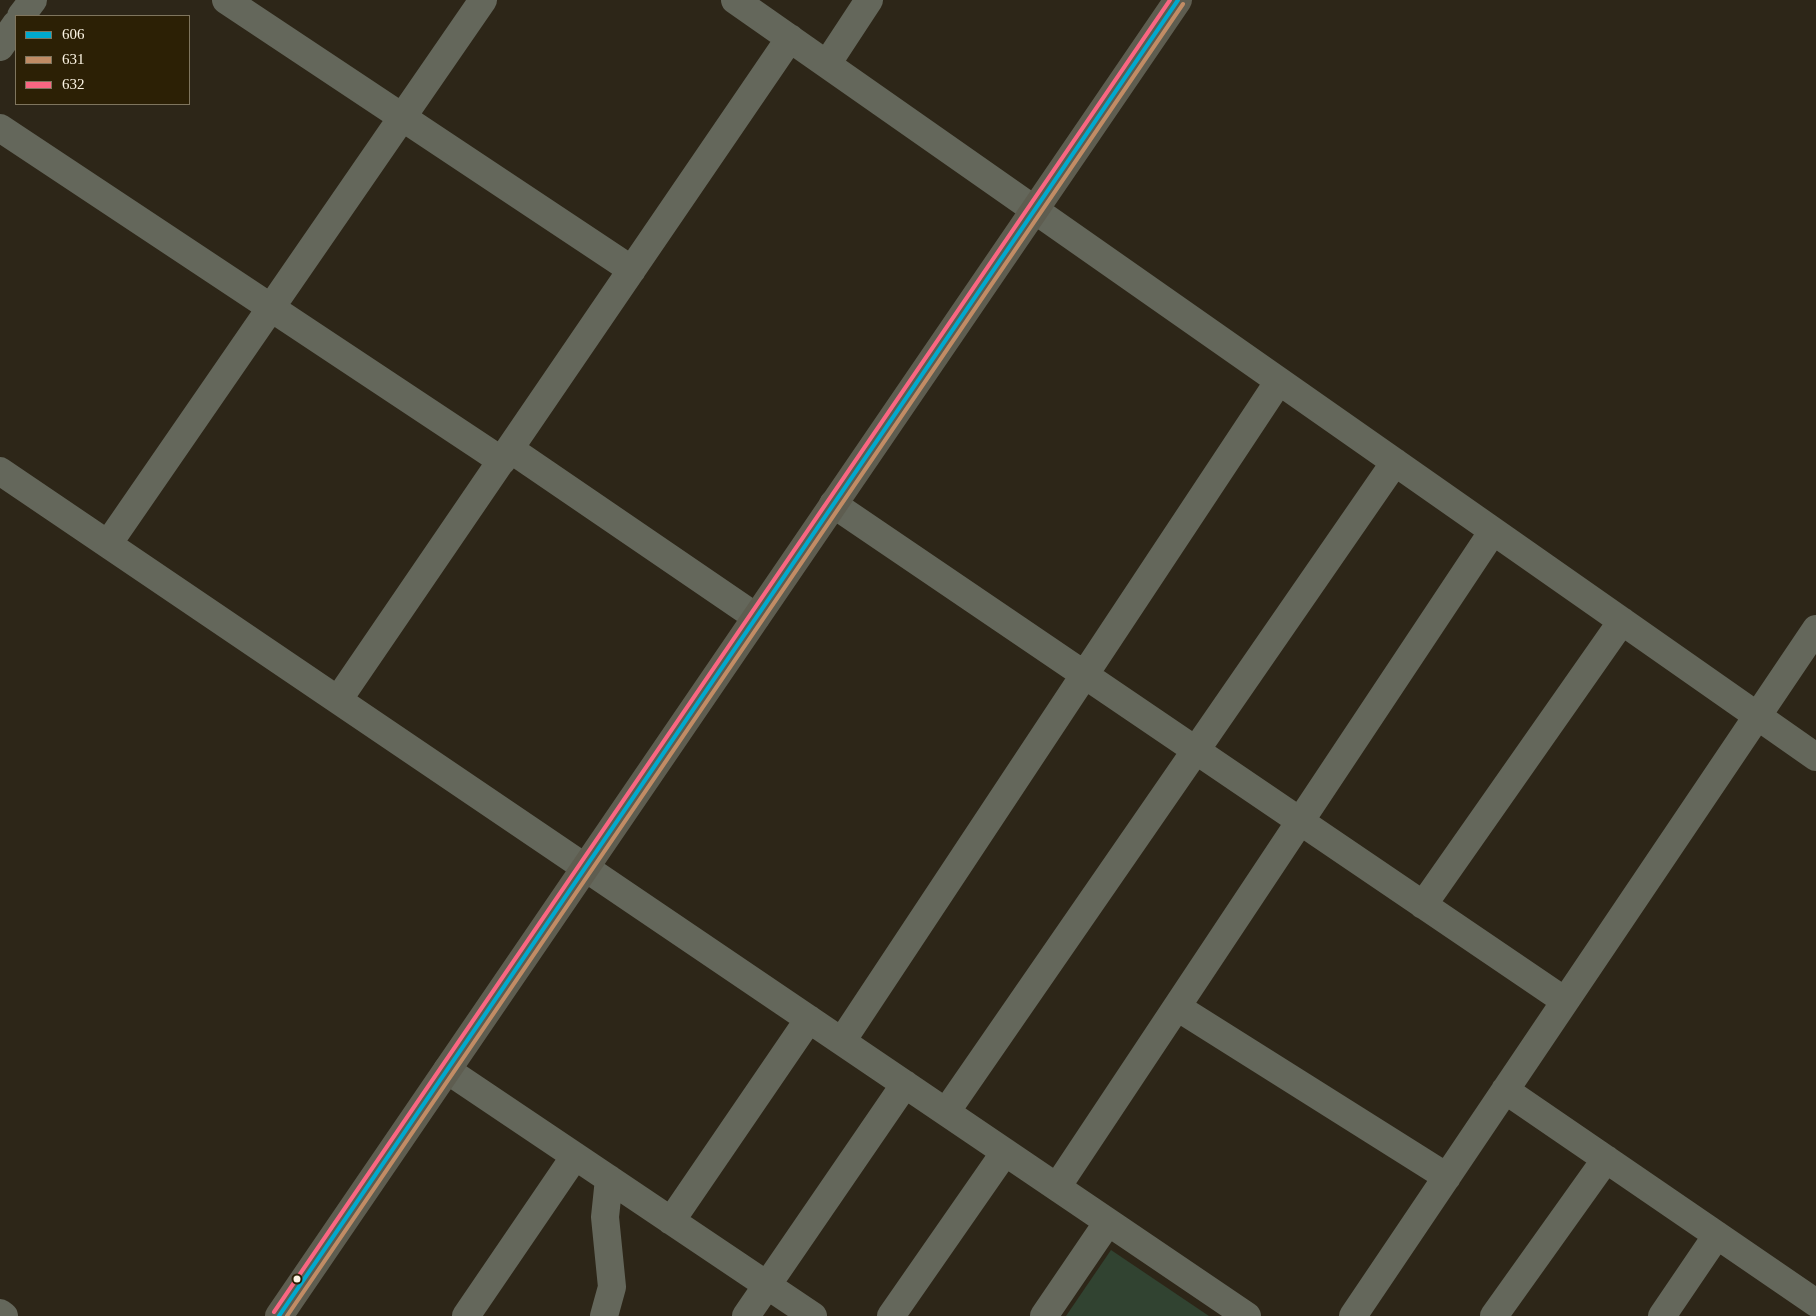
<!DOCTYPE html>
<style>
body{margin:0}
#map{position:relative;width:1816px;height:1316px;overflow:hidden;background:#2d2618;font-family:Georgia,serif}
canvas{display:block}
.legend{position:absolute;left:15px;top:15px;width:175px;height:90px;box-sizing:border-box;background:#2c2005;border:1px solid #7f755e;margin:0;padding:6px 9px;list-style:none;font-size:15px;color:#fcf4e4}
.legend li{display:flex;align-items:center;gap:10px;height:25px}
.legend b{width:25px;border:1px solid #7f755e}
</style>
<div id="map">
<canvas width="1816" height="1316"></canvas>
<ul class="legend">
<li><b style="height:6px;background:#00a9ce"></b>606</li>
<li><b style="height:6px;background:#c18c65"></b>631</li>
<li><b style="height:6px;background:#fa6682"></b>632</li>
</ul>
</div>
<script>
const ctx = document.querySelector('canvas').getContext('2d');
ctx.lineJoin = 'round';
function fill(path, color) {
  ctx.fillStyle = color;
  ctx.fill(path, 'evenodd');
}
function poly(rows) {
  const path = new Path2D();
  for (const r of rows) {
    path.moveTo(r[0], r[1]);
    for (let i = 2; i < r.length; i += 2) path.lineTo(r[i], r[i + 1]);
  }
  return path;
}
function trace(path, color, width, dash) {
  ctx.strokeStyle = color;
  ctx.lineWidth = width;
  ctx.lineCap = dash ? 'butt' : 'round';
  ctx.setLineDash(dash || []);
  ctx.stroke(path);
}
const green = poly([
 [1111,1250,1209,1316,1066,1316]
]);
const street = poly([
 [226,0,632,270],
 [735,0,1816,757],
 [21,16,33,0],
 [0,47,16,24],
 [827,64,869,0],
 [0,128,502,461],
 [510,449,756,617],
 [0,471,1247,1316],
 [833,504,1565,1001],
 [108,544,483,0],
 [338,700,790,38],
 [1423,905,1622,621],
 [1177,1007,1447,1177],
 [842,1041,1279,381],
 [447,1070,813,1316],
 [1505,1090,1816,1303],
 [946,1112,1395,462],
 [1057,1187,1493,531],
 [671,1221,809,1019],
 [0,1313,4,1316],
 [466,1316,575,1156],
 [604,1316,612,1287,605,1217,609,1179],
 [746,1316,905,1084],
 [891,1316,1005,1152],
 [1044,1316,1108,1222],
 [1353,1316,1816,629],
 [1494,1316,1606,1159],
 [1662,1316,1717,1235]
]);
const secondary = poly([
 [279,1316,1178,0]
]);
const bus1 = poly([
 [279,1316,1178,0]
]);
const bus2 = poly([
 [287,1316,1183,4]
]);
const bus3 = poly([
 [274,1312,1170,0]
]);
const markers = [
 [297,1279,4.5,"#fcf4e4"]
];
fill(green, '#314331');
trace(street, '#64675b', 28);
trace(secondary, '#5e5d50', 28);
trace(bus1, '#00a9ce', 4);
trace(bus2, '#c18c65', 4);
trace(bus3, '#fa6682', 4);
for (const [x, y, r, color] of markers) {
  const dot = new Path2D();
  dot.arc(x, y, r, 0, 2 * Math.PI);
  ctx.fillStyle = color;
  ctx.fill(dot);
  trace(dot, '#2c2005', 2);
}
</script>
